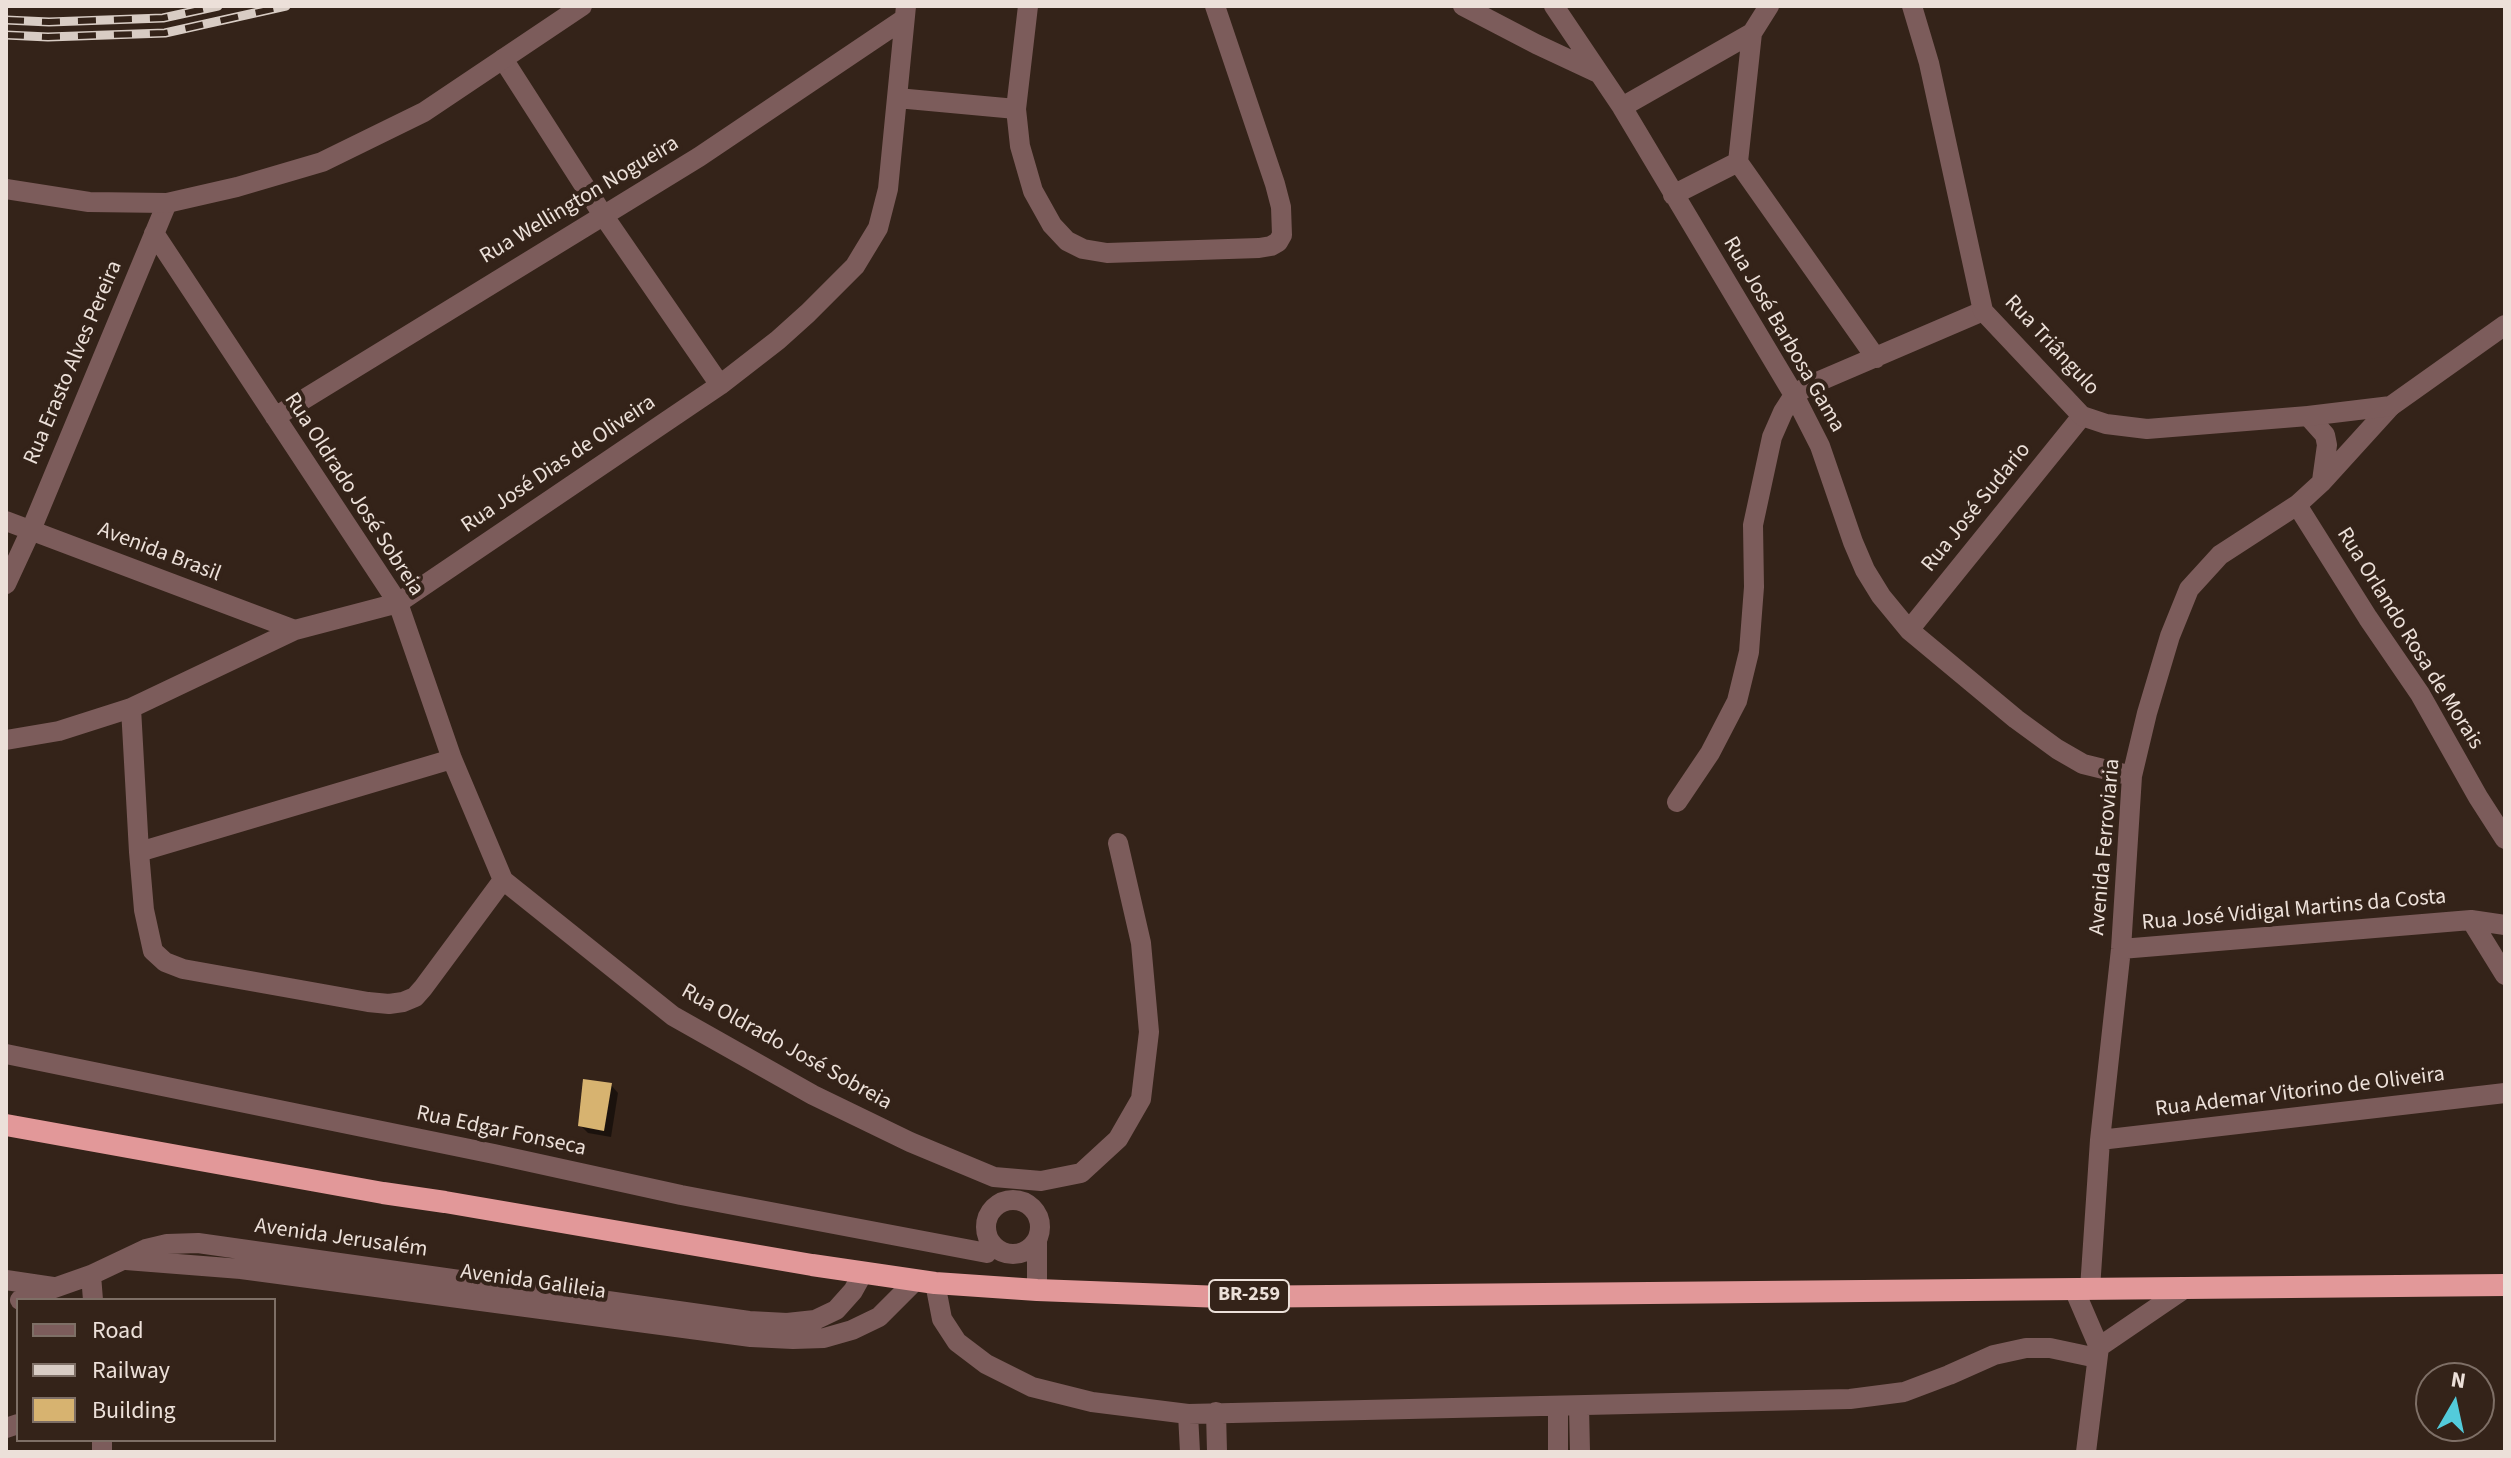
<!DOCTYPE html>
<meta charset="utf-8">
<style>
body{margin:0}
#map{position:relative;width:2511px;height:1458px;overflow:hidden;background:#342319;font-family:"Source Sans 3",sans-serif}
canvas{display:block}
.frame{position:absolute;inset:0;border:8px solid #ece0d9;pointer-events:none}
.legend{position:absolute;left:16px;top:1298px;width:260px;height:144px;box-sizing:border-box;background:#342319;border:2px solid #7e6f66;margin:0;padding:10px 14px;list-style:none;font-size:24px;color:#ece0d9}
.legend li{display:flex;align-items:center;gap:16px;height:40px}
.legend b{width:40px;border:2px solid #7e6f66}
.north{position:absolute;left:2415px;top:1362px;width:80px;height:80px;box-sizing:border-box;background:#342319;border:2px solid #7e6f66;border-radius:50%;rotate:9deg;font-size:22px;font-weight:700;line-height:32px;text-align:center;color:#ece0d9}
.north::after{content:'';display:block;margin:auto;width:28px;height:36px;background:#53cbdb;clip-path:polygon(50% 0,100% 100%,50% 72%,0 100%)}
</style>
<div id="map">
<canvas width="2511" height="1458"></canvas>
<div class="frame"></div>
<ul class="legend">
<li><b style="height:10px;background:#7c5c5b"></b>Road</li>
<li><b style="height:10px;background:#d8ccc4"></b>Railway</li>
<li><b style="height:22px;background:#d7b370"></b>Building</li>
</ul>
<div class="north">N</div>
</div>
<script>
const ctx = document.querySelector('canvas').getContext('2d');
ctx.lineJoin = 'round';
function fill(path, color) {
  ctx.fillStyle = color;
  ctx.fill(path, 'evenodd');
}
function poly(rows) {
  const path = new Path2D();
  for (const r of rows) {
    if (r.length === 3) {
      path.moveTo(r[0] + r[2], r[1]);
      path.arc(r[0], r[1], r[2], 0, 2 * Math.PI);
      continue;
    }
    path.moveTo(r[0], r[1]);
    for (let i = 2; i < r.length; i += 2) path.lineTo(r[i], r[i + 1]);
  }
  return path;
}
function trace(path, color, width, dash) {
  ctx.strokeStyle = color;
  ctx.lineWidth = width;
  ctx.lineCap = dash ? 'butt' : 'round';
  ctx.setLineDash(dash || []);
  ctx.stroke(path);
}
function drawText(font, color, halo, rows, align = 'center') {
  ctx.font = font + ' "Source Sans 3",sans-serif';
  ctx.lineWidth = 8;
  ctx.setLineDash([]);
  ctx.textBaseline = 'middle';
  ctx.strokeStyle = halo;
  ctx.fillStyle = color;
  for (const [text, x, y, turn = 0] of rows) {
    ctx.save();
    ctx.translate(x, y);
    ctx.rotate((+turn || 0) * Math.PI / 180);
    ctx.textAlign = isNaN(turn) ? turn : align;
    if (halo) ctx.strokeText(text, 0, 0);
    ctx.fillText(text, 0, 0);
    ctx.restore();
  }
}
const shadow = poly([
 [611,1085,618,1093,611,1137,588,1133,580,1125]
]);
const building = poly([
 [583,1079,612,1083,604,1131,578,1126]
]);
const minor = poly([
 [1028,6,1016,109,1020,146,1033,191,1052,225,1067,241,1083,249,1107,253,1259,248,1271,246,1278,242,1282,235,1281,207,1275,184,1215,6],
 [1463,6,1536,44,1598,73],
 [1554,6,1622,107,1794,395,1820,446,1853,542,1865,570,1881,596,1909,630,2016,719,2057,749,2083,764,2132,776],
 [1769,6,1752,33,1738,162,1876,358],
 [503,59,603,215,720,385],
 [897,98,1016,109],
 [1622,107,1752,33],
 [1673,195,1738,162],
 [154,233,398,603,452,759,503,880,673,1016,813,1095,910,1142,994,1177,1041,1181,1081,1173,1118,1139,1141,1099,1149,1032,1141,943,1118,843],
 [2308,416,2325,435,2327,445,2322,481],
 [275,417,699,157,904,19],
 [2297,505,2368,618,2420,694,2478,797,2505,839],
 [6,521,295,630],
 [6,584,31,530,167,203],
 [1909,630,2082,416],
 [131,708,139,852],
 [6,740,59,731,131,708,295,630,398,603,720,385,778,340,808,313,855,266,878,228,888,189,906,6],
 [452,759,139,852,144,910,153,951,165,962,183,969,368,1002,389,1004,403,1002,415,997,423,988,503,880],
 [1677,802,1710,753,1737,701,1749,652,1754,587,1753,525,1772,437,1783,412,1794,395,1808,386,1983,311],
 [2471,920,2505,975],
 [2121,949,2471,920,2505,925],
 [6,1054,494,1154,681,1195,987,1253],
 [2100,1140,2505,1093],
 [1013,1227,27],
 [126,1260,241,1269,751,1337,793,1339,824,1338,852,1330,879,1317,916,1280],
 [91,1275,93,1300],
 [6,1280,53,1287],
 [935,1283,942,1319,957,1342,986,1364,1032,1387,1092,1402,1188,1414,1850,1399,1904,1392,1949,1375,1994,1355,2026,1348,2050,1348,2097,1358],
 [2074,1289,2099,1347],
 [2090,1289,2100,1140,2121,949,2132,776,2147,713,2170,636,2189,589,2220,555,2297,505,2321,483,2391,406],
 [1037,1290,1037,1241],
 [20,1300,91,1275,146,1249,167,1244,198,1243,749,1321,787,1323,815,1320,836,1310,853,1291,863,1273],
 [2099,1347,2187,1287],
 [1579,1406,1580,1452],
 [1558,1407,1558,1452],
 [1216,1412,1217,1452],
 [1188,1414,1190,1452],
 [6,1428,18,1424],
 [102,1440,102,1452],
 [2086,1452,2099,1347]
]);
const tertiary = poly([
 [1912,6,1929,63,1983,311,2082,416,2106,424,2147,429,2308,416,2391,406,2505,325],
 [6,189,89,202,167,203,237,187,322,162,424,112,582,6]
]);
const trunk = poly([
 [6,1125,383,1193,445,1202,812,1265,935,1283,1037,1290,1222,1297,2505,1285]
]);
const rail = poly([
 [6,20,49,22,163,18,218,6],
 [6,35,48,37,165,33,286,6]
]);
const shields = [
 [1249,1296,80]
];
const shieldNames = [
 ["BR-259",1249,1296]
];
const streetNames = [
 ["Rua Wellington Nogueira",580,201,-31],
 ["Rua José Barbosa Gama",1783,335,60],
 ["Rua Triângulo",2051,346,47],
 ["Rua Erasto Alves Pereira",74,363,-67],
 ["Rua José Dias de Oliveira",559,465,-34],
 ["Rua Oldrado José Sobreia",353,495,57],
 ["Rua José Sudario",1977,508,-51],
 ["Avenida Brasil",159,553,21],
 ["Rua Orlando Rosa de Morais",2409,639,58],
 ["Avenida Ferroviaria",2106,847,-85],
 ["Rua José Vidigal Martins da Costa",2294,911,-5],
 ["Rua Oldrado José Sobreia",786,1048,29],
 ["Rua Ademar Vitorino de Oliveira",2300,1093,-7],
 ["Rua Edgar Fonseca",501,1132,12],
 ["Avenida Jerusalém",341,1239,8],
 ["Avenida Galileia",533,1283,8]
];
fill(shadow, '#0007');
fill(building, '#d7b370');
trace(minor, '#7c5c5b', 20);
trace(tertiary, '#7c5c5b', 20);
trace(trunk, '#e29899', 22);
trace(rail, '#d8ccc4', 9);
trace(rail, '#342319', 6, [18]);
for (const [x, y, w] of shields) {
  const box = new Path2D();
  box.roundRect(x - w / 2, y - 16, w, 32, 6);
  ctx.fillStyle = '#342319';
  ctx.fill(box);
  trace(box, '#ece0d9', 2);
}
drawText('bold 20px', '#ece0d9', null, shieldNames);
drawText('22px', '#ece0d9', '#342319', streetNames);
</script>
